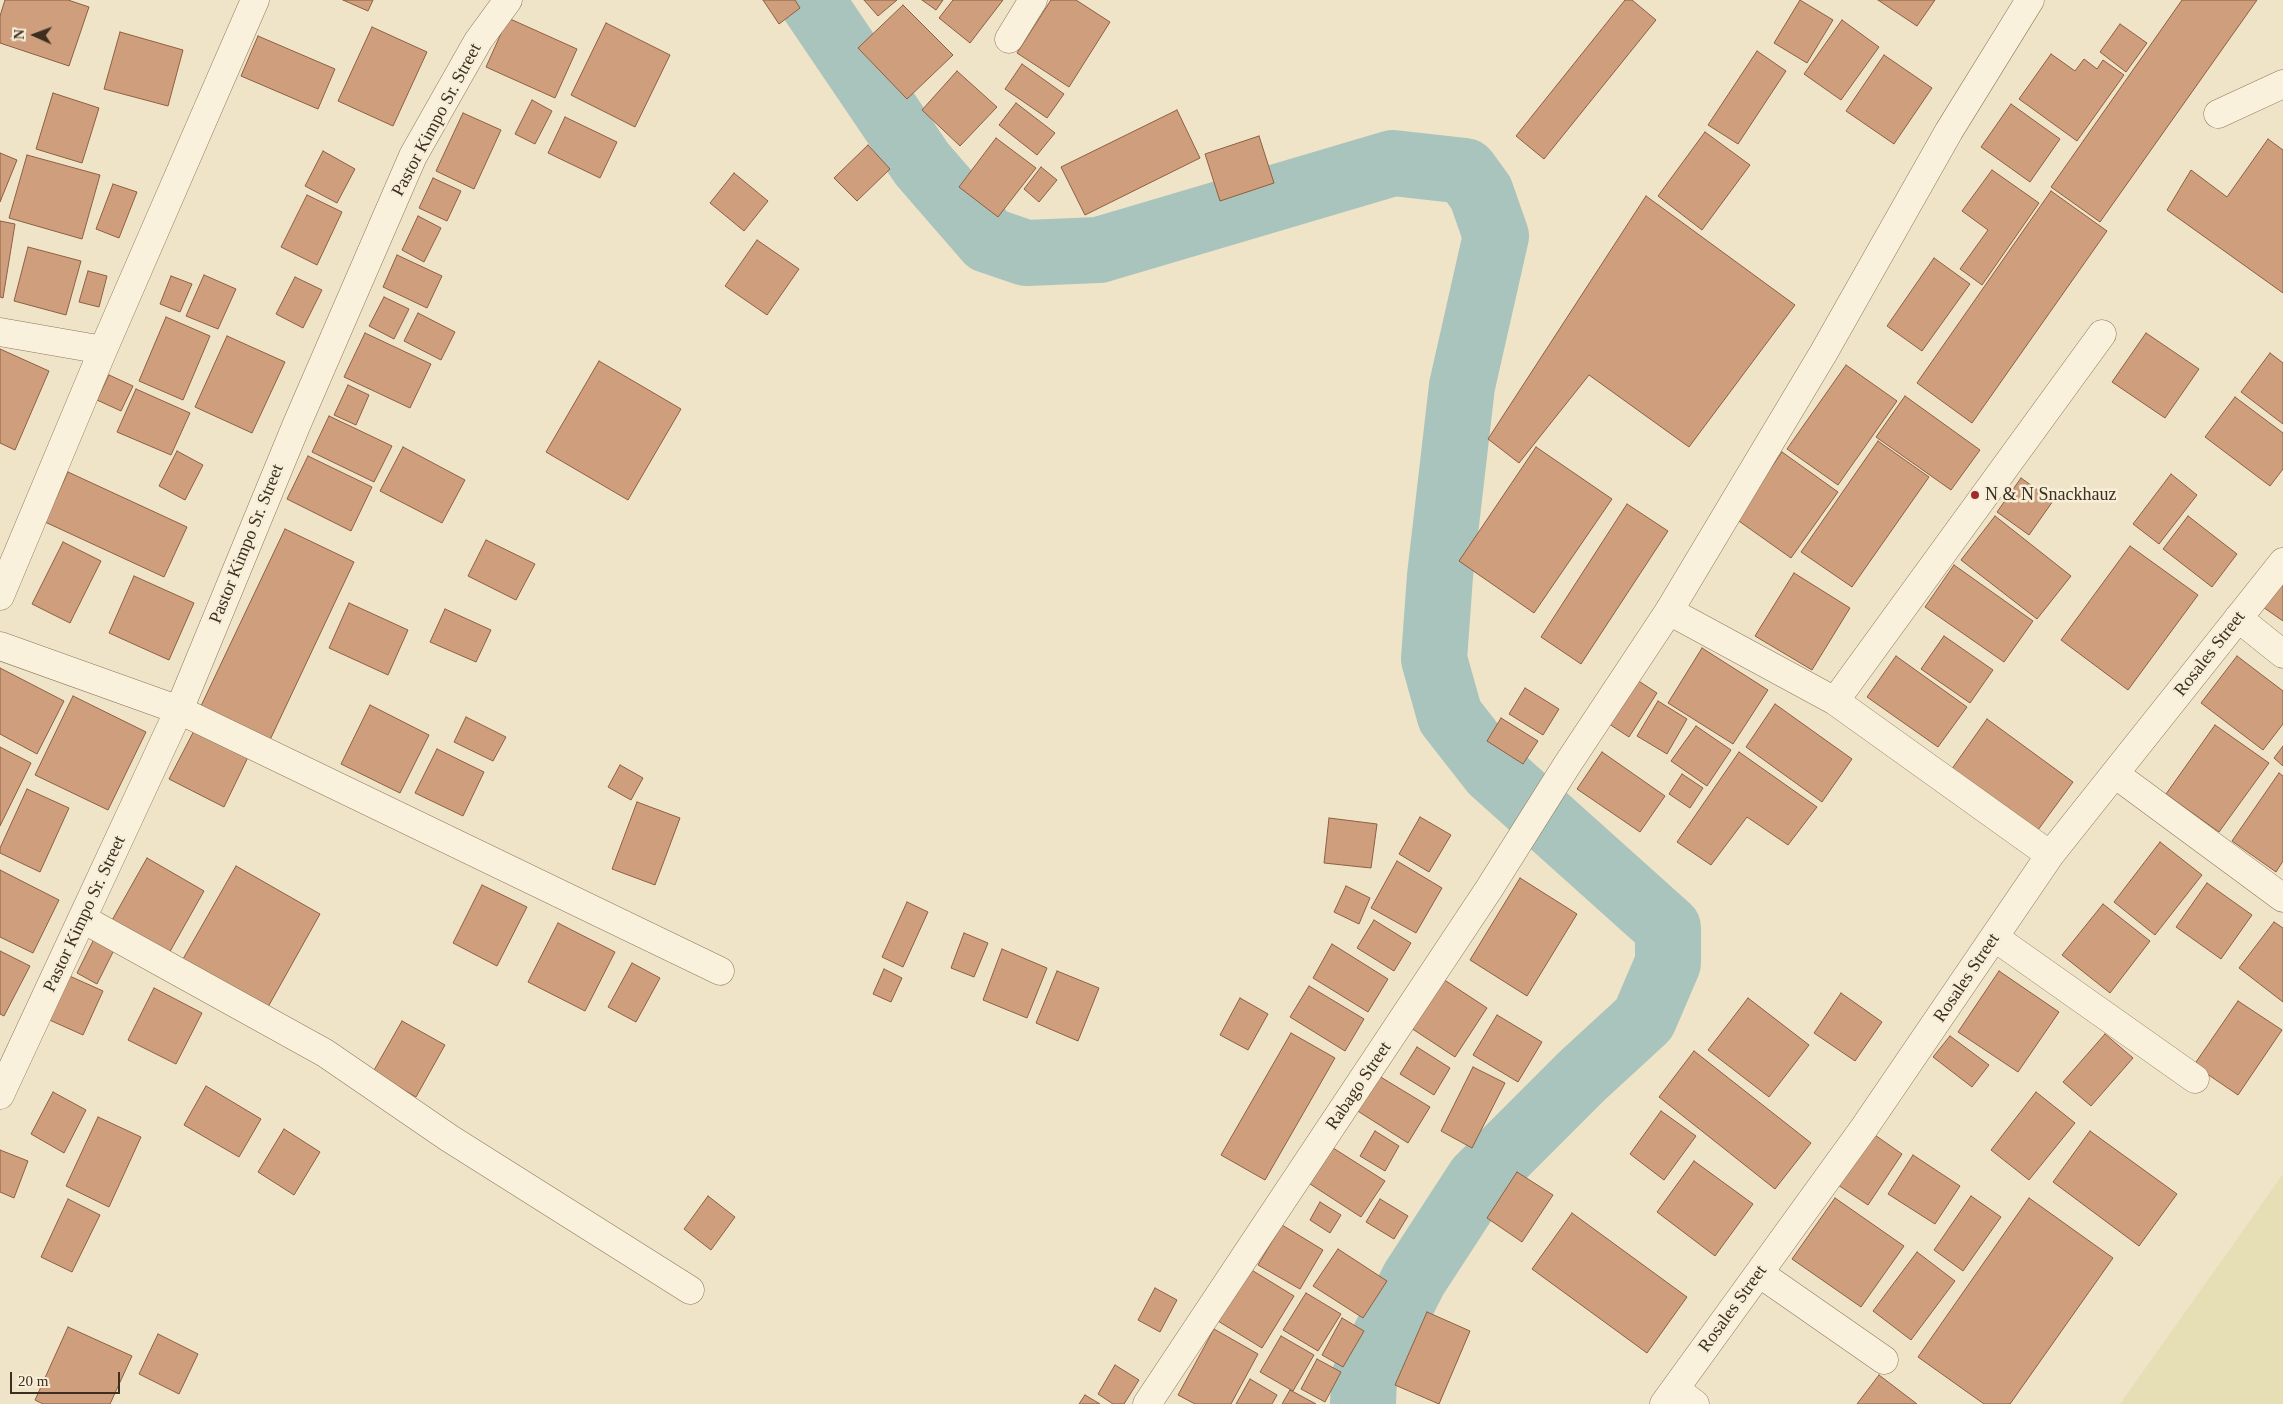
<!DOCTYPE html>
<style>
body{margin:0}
#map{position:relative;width:2283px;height:1404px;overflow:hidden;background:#f0e4c8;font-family:Georgia,serif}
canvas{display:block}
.north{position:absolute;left:10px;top:10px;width:50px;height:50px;-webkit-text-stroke:4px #f7eed8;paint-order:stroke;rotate:272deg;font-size:14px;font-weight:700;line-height:20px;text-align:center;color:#3d2e20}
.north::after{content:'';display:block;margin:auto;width:18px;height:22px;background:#3d2e20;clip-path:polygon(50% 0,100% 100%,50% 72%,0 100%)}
.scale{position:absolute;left:10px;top:1372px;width:110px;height:22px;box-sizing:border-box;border:2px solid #3d2e20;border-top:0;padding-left:6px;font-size:15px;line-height:18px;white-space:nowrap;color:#3d2e20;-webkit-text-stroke:4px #f7eed8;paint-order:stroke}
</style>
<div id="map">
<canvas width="2283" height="1404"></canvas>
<div class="north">N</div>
<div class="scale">20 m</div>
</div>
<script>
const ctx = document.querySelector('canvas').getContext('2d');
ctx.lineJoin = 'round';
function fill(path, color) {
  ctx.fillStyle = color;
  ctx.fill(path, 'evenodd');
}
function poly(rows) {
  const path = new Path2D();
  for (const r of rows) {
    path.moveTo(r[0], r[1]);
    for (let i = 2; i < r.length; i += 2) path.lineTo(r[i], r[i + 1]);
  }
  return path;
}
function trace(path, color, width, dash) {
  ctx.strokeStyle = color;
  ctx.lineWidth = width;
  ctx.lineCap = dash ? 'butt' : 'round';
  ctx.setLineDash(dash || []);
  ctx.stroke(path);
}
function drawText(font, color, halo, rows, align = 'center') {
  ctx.font = font + ' Georgia,serif';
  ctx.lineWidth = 5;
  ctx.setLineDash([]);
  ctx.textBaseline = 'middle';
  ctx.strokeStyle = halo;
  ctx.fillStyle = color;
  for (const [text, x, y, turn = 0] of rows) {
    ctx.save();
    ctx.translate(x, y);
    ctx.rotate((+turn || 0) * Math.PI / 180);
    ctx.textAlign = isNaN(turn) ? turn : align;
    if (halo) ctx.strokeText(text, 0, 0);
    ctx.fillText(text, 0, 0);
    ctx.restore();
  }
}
const farmland = poly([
 [2283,1174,2283,1404,2120,1404]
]);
const river = poly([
 [811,0,922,164,988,240,1026,253,1099,250,1393,163,1465,171,1481,193,1496,236,1462,386,1440,576,1434,659,1450,716,1493,771,1668,928,1668,963,1644,1019,1582,1076,1479,1179,1414,1279,1364,1378,1363,1404]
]);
const building = poly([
 [5,0,68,0,89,7,69,66,0,43,0,16,5,0],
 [343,0,373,0,368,11,343,0],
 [763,0,795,0,800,8,779,24,763,0],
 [864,0,897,0,878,16,864,0],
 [922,0,943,0,936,10,922,0],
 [953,0,1003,0,970,43,939,18,953,0],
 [1051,0,1076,0,1110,22,1069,87,1017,53,1051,0],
 [1625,0,1632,0,1656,20,1544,159,1516,136,1625,0],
 [1800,0,1833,20,1807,63,1774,43,1800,0],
 [1878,0,1935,0,1917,26,1878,0],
 [2182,0,2257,0,2100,222,2051,187,2182,0],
 [903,5,953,55,907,99,858,48,903,5],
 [508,18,577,49,555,98,486,67,508,18],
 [1842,20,1879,47,1841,100,1804,74,1842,20],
 [606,23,670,55,635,127,571,95,606,23],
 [2120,24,2147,43,2126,72,2100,52,2120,24],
 [372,27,427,52,393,126,338,101,372,27],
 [120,32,183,50,168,106,104,89,120,32],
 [258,36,335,69,318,109,241,76,258,36],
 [1757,51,1786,71,1738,144,1708,125,1757,51],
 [2051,54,2075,71,2084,59,2097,69,2103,60,2124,75,2077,141,2019,99,2051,54],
 [1884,55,1932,88,1894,144,1846,111,1884,55],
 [1022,64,1064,94,1047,118,1005,89,1022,64],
 [957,71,997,107,960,146,922,110,957,71],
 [53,93,99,108,82,163,36,149,53,93],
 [532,100,552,111,535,144,515,134,532,100],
 [1016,103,1055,133,1037,155,999,125,1016,103],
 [2011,104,2060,139,2030,182,1981,147,2011,104],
 [1177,110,1200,158,1085,215,1061,167,1177,110],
 [463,113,501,130,474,189,436,171,463,113],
 [565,117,617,142,600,178,548,153,565,117],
 [1705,132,1750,165,1702,230,1658,196,1705,132],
 [1259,136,1274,183,1220,201,1205,154,1259,136],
 [996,138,1036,168,998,217,959,187,996,138],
 [2268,139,2283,150,2283,293,2167,210,2191,170,2227,197,2268,139],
 [868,145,890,169,857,201,834,178,868,145],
 [323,151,355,169,337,203,305,186,323,151],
 [0,153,17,160,0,202,0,153],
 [27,155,100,175,82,239,9,218,27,155],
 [1041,167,1057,180,1039,202,1024,189,1041,167],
 [1992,170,2039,203,1982,285,1960,269,1988,230,1962,211,1992,170],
 [734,173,768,201,744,231,710,203,734,173],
 [433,178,461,191,447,221,419,208,433,178],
 [113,184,137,192,119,238,96,229,113,184],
 [2051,191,2107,231,1972,423,1917,383,2051,191],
 [307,195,342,212,317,265,281,247,307,195],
 [1646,196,1795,305,1689,447,1589,375,1519,463,1488,439,1646,196],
 [418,216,441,228,424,262,402,250,418,216],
 [0,221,15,224,3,298,0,297,0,221],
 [757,240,799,269,767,315,725,286,757,240],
 [28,247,81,261,66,315,14,301,28,247],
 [397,255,442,276,427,308,383,287,397,255],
 [1934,258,1970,284,1922,351,1887,326,1934,258],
 [88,271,107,276,99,307,79,302,88,271],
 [204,275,236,289,218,329,186,316,204,275],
 [171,276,192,284,180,312,160,304,171,276],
 [295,277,322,290,303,328,276,314,295,277],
 [384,297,409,309,394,339,369,326,384,297],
 [418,313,455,332,441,360,404,341,418,313],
 [166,317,210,336,183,400,139,381,166,317],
 [365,333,431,364,410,408,344,377,365,333],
 [2146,333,2199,369,2165,418,2112,382,2146,333],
 [227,336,285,362,252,433,195,407,227,336],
 [0,349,49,371,15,450,0,443,0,349],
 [2270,353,2283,363,2283,424,2241,392,2270,353],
 [599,361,681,409,628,500,546,452,599,361],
 [1846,365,1897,401,1838,485,1787,449,1846,365],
 [109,375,133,386,121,411,97,400,109,375],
 [348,385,369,395,356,425,334,415,348,385],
 [136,389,190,413,171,455,117,432,136,389],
 [1905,396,1980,450,1951,490,1876,437,1905,396],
 [2235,397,2283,433,2283,469,2270,486,2205,437,2235,397],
 [329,416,392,446,374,482,312,452,329,416],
 [1878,441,1929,477,1852,587,1801,552,1878,441],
 [403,447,465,480,442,523,380,491,403,447],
 [1536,447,1612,499,1534,613,1459,561,1536,447],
 [177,451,203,465,185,500,159,486,177,451],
 [1782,452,1838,492,1791,558,1736,519,1782,452],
 [308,456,372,487,351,531,287,499,308,456],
 [68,472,187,527,164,577,45,522,68,472],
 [2171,474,2197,495,2159,544,2133,524,2171,474],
 [2021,478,2053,501,2029,535,1997,512,2021,478],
 [1627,504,1668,531,1581,664,1541,637,1627,504],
 [1995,516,2071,576,2037,619,1961,560,1995,516],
 [2188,516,2237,554,2212,587,2163,549,2188,516],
 [285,529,354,562,269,742,200,708,285,529],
 [486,540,535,564,516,600,468,576,486,540],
 [63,542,101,561,70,623,32,604,63,542],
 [2130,546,2198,595,2128,690,2061,640,2130,546],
 [1954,565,2033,621,2004,662,1925,607,1954,565],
 [2283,570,2283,621,2260,605,2283,570],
 [1794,573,1850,608,1812,670,1755,636,1794,573],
 [134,576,194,603,169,660,109,633,134,576],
 [349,603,408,630,388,675,329,648,349,603],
 [445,609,491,630,476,662,430,642,445,609],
 [1944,636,1993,670,1970,703,1921,669,1944,636],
 [1702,648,1768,690,1733,744,1668,703,1702,648],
 [1896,656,1967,707,1938,747,1867,697,1896,656],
 [2237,656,2283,691,2283,724,2263,750,2201,703,2237,656],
 [0,668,64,701,37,754,0,734,0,668],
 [1628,674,1657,693,1629,737,1600,718,1628,674],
 [1525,688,1559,709,1543,735,1509,714,1525,688],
 [73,696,146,732,108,810,35,775,73,696],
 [1658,701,1687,719,1667,754,1637,736,1658,701],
 [1775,704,1852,759,1822,802,1746,747,1775,704],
 [370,705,429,735,400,793,341,764,370,705],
 [466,717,506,737,493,761,454,742,466,717],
 [1501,718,1538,741,1523,764,1487,741,1501,718],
 [1987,719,2073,782,2035,834,1949,773,1987,719],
 [197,725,250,753,224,807,169,779,197,725],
 [2215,725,2269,763,2219,832,2166,794,2215,725],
 [1696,726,1731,750,1707,786,1671,761,1696,726],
 [2283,746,2283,766,2274,758,2283,746],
 [0,747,31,763,0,826,0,747],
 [437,749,484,772,463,816,415,793,437,749],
 [1602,752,1665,796,1640,832,1577,789,1602,752],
 [1739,752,1817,807,1788,845,1747,817,1711,865,1677,842,1739,752],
 [620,765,643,778,631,800,608,787,620,765],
 [2279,773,2283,776,2283,861,2276,872,2232,841,2279,773],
 [1682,774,1703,788,1690,808,1669,794,1682,774],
 [27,789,69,808,40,872,0,853,0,848,27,789],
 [637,802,680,818,655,885,612,869,637,802],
 [1420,817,1451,835,1429,872,1399,854,1420,817],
 [1329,818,1377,824,1371,868,1324,863,1329,818],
 [2160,842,2202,875,2155,935,2114,902,2160,842],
 [147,858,204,891,168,955,111,922,147,858],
 [1397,861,1442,888,1416,933,1371,908,1397,861],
 [236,866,320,914,268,1007,183,959,236,866],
 [0,870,59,900,33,953,0,937,0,870],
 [1520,878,1577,914,1527,996,1470,960,1520,878],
 [2207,883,2252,915,2221,959,2176,927,2207,883],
 [482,885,527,907,497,966,453,943,482,885],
 [1346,886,1370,898,1359,924,1334,912,1346,886],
 [907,902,928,912,903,967,882,957,907,902],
 [2103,904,2150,941,2110,993,2062,955,2103,904],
 [1374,920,1411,943,1394,971,1357,948,1374,920],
 [2274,922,2283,928,2283,1002,2239,968,2274,922],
 [558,923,615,952,585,1011,528,982,558,923],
 [964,933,988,943,974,977,951,968,964,933],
 [96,935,116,946,97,984,77,973,96,935],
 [1332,944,1388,979,1368,1012,1313,978,1332,944],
 [1002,949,1047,968,1027,1018,983,1000,1002,949],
 [0,951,30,966,4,1016,0,1014,0,951],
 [632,963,660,978,636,1022,608,1007,632,963],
 [884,969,902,978,891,1002,873,994,884,969],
 [1057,971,1099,988,1078,1041,1036,1023,1057,971],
 [1999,971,2059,1012,2018,1072,1958,1032,1999,971],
 [65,974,103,991,83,1035,45,1018,65,974],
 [1443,979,1487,1008,1455,1057,1411,1028,1443,979],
 [1309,986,1364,1019,1345,1051,1290,1017,1309,986],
 [154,988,202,1013,176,1064,128,1040,154,988],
 [1841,993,1882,1022,1855,1061,1814,1033,1841,993],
 [1240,998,1268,1014,1248,1050,1220,1035,1240,998],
 [1748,998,1809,1045,1769,1097,1708,1050,1748,998],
 [2238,1001,2282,1030,2238,1095,2194,1065,2238,1001],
 [1497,1015,1542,1042,1518,1082,1473,1055,1497,1015],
 [402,1021,445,1045,416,1097,373,1072,402,1021],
 [1291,1033,1335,1058,1265,1180,1221,1155,1291,1033],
 [2105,1034,2133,1058,2091,1106,2063,1082,2105,1034],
 [1950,1036,1989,1065,1972,1087,1933,1057,1950,1036],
 [1417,1047,1450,1068,1434,1095,1400,1074,1417,1047],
 [1694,1051,1811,1143,1775,1189,1659,1097,1694,1051],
 [1473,1067,1505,1083,1472,1148,1441,1131,1473,1067],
 [1374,1073,1430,1107,1408,1143,1353,1108,1374,1073],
 [206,1086,261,1119,239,1157,184,1125,206,1086],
 [53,1092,86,1110,64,1153,31,1134,53,1092],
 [2036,1092,2075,1123,2029,1180,1991,1150,2036,1092],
 [1661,1111,1696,1136,1664,1180,1630,1154,1661,1111],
 [98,1117,141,1137,109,1207,66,1186,98,1117],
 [284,1129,320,1152,294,1195,258,1172,284,1129],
 [1375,1131,1399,1146,1385,1171,1360,1156,1375,1131],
 [2090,1131,2177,1194,2139,1246,2053,1182,2090,1131],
 [1872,1133,1902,1154,1868,1205,1838,1185,1872,1133],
 [1330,1146,1385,1181,1361,1217,1307,1182,1330,1146],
 [0,1150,28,1161,14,1198,0,1192,0,1150],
 [1913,1155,1960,1186,1935,1224,1888,1194,1913,1155],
 [1694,1161,1753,1204,1715,1256,1657,1212,1694,1161],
 [1517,1172,1553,1195,1522,1242,1487,1218,1517,1172],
 [708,1196,735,1217,711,1250,684,1229,708,1196],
 [1971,1196,2001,1217,1963,1271,1934,1250,1971,1196],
 [1835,1198,1904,1246,1861,1307,1792,1259,1835,1198],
 [2029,1198,2113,1258,2010,1404,1984,1404,1918,1357,2029,1198],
 [68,1199,100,1215,72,1272,41,1257,68,1199],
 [1380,1199,1408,1216,1394,1239,1366,1222,1380,1199],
 [1320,1202,1341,1215,1330,1233,1310,1220,1320,1202],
 [1572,1213,1687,1297,1647,1353,1532,1269,1572,1213],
 [1282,1225,1323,1250,1300,1289,1258,1265,1282,1225],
 [1338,1249,1387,1281,1363,1318,1313,1286,1338,1249],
 [1917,1252,1955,1281,1911,1340,1873,1311,1917,1252],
 [1250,1269,1294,1296,1262,1348,1218,1321,1250,1269],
 [1155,1288,1177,1300,1160,1332,1138,1320,1155,1288],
 [1306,1293,1341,1314,1318,1351,1283,1330,1306,1293],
 [1427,1312,1470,1331,1439,1404,1395,1385,1427,1312],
 [1342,1318,1364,1331,1343,1367,1322,1355,1342,1318],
 [68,1327,132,1356,110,1404,43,1404,35,1400,68,1327],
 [1214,1329,1258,1354,1231,1404,1195,1404,1178,1395,1214,1329],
 [158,1334,198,1354,179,1394,139,1374,158,1334],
 [1281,1336,1314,1355,1293,1391,1260,1372,1281,1336],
 [1317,1359,1341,1372,1325,1402,1301,1389,1317,1359],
 [1115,1365,1139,1380,1124,1404,1113,1404,1098,1394,1115,1365],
 [1879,1375,1917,1404,1857,1404,1879,1375],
 [1250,1379,1277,1395,1272,1404,1236,1404,1250,1379],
 [1290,1390,1316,1404,1282,1404,1290,1390],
 [1085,1395,1100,1404,1079,1404,1085,1395]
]);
const minor = poly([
 [1009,39,1033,0],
 [2218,114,2283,84],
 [0,332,103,350],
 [0,596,103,350,255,0],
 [1669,611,1835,701,2050,855],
 [2238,618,2283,654],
 [0,646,179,710,720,971],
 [1835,701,2102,334],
 [2115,774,2283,898],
 [83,919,325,1053,449,1138,690,1290],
 [1994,937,2195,1079],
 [0,1095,179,710,296,426,413,156,478,41,508,0],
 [1759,1273,1884,1360],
 [1675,1389,1695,1404],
 [1664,1404,1864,1128,2050,855,2283,562]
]);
const tertiary = poly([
 [1147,1404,1489,889,1567,765,1669,611,1824,352,1949,131,2030,0]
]);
const markers = [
 [1975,495,5,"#9e2a2b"]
];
const streetNames = [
 ["Pastor Kimpo Sr. Street",437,120,-62],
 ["Pastor Kimpo Sr. Street",247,544,-68],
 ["Rosales Street",2210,654,-52],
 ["Pastor Kimpo Sr. Street",85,914,-65],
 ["Rosales Street",1967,978,-56],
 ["Rabago Street",1359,1086,-56],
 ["Rosales Street",1733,1309,-54]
];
const poiNames = [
 ["N & N Snackhauz",1985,495]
];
fill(farmland, '#e6deb5');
trace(river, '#a9c4bc', 66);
fill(building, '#cf9f7d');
trace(building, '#8d5f41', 1);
trace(minor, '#8d765c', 29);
trace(tertiary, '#8d765c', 29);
trace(minor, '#faf1dc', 28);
trace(tertiary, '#faf1dc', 28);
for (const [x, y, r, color] of markers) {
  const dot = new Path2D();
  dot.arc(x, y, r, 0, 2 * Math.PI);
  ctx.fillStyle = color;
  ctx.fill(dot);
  trace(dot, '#f7eed8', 2);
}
drawText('18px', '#3d2e20', '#f7eed8', streetNames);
drawText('18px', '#3d2e20', '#f7eed8', poiNames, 'left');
</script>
